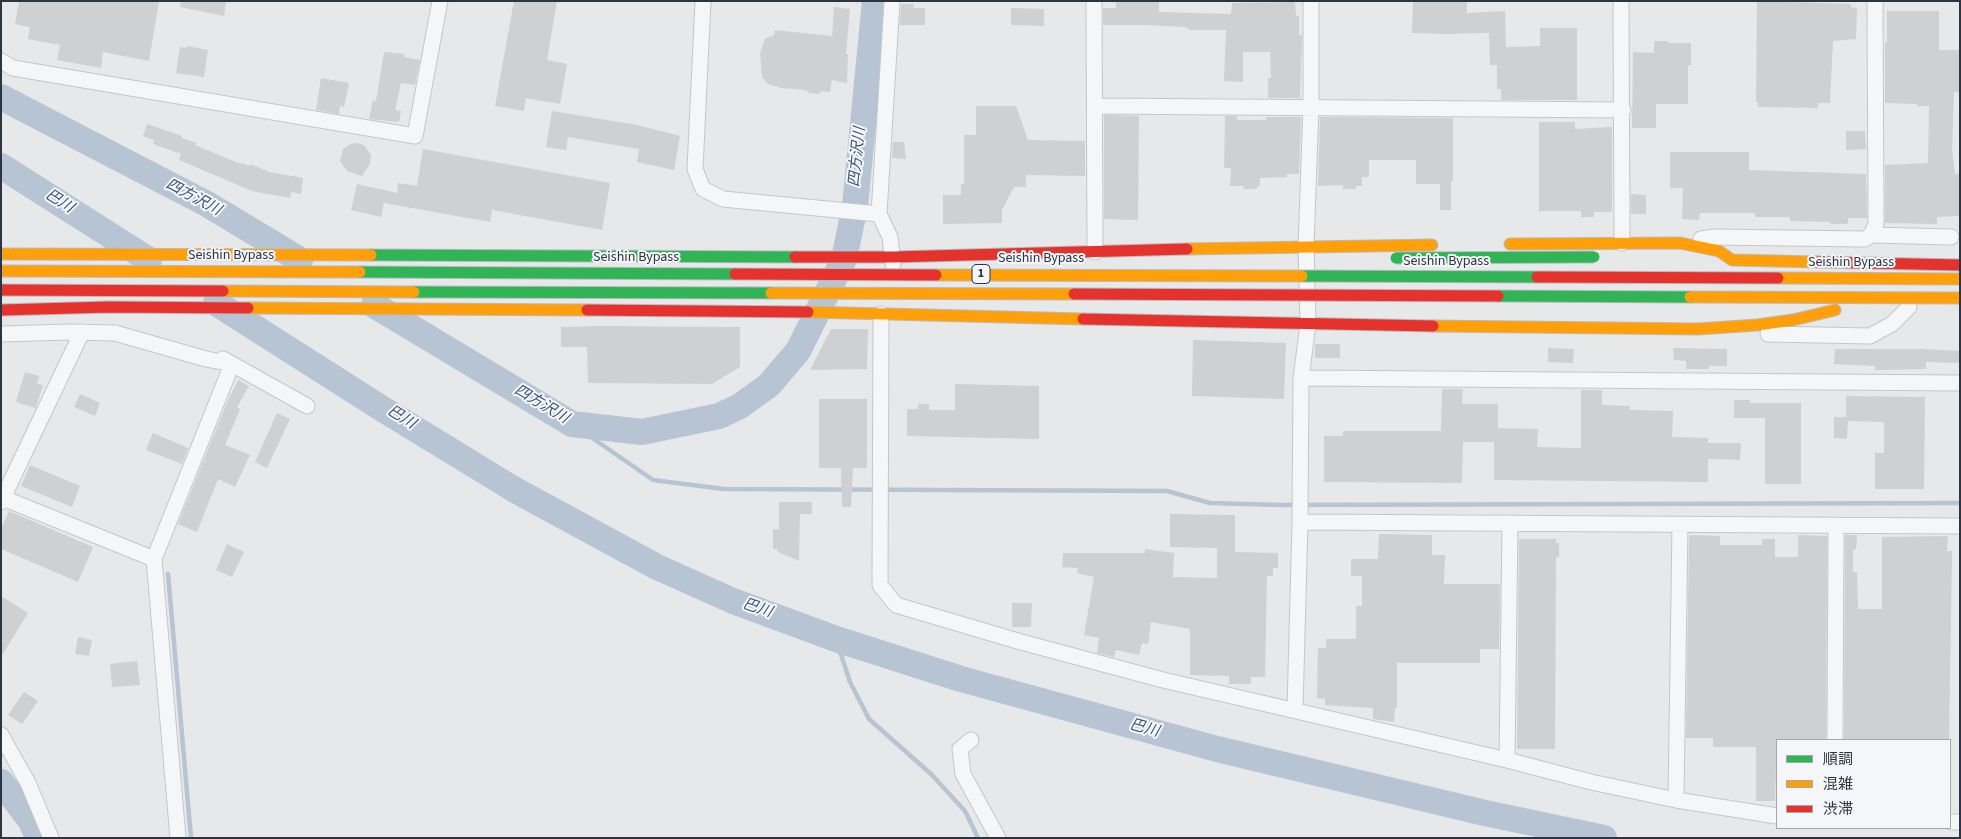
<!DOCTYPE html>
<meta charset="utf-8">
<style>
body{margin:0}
#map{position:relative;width:1961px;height:839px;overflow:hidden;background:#e6e8ea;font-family:"Source Sans 3","Noto Sans JP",sans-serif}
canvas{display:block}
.frame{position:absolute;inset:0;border:2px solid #2d3543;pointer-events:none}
.legend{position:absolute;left:1776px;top:739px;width:175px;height:90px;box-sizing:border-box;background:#f4f6f9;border:1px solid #a4a9b0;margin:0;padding:6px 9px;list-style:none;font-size:15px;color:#2d3543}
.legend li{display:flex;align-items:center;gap:10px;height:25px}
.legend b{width:25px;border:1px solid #a4a9b0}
</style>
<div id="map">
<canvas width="1961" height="839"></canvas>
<div class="frame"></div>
<ul class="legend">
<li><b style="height:6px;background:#30b455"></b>順調</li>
<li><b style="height:6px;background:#ff9f0a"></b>混雑</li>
<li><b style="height:6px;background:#e5322d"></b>渋滞</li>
</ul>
</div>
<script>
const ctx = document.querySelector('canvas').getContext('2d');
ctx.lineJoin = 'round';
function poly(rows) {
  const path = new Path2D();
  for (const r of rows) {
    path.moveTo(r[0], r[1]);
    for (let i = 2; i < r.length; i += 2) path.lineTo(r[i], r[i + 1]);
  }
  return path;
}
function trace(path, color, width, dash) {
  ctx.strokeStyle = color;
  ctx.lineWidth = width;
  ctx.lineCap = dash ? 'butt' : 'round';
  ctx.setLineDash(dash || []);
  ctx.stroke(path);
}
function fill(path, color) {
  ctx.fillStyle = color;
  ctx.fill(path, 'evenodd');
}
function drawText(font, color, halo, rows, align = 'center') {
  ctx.font = font + ' "Source Sans 3","Noto Sans JP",sans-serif';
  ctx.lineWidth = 4;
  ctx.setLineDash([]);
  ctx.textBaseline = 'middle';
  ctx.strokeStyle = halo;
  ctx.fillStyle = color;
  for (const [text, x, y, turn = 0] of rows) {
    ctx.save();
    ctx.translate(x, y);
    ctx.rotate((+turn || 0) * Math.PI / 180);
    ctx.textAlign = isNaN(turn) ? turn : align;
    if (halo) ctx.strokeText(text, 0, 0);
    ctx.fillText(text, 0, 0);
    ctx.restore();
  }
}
const stream = poly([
 [572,424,653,480,724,489,1167,491,1210,503,1281,505,1960,503],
 [168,574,191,838],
 [836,639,850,682,869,719,931,774,965,811,978,838]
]);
const river = poly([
 [1,97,207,204,300,260],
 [1,166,149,260],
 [216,303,381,408,515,490,657,567,733,601,836,639,961,679,1217,749,1485,813,1604,838],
 [374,305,572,424,642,432,719,416,740,406,769,385,798,351,844,259,855,206,875,1],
 [1,782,31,821,38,838]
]);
const building = poly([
 [19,1,159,1,149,61,103,52,101,68,57,60,60,45,28,39,30,27,15,24],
 [181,1,226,1,224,16,180,7],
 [514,1,557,1,547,60,567,64,560,104,526,98,524,111,495,106],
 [1159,1,1159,12,1231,14,1232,3,1295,2,1296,16,1299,16,1299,35,1302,35,1300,98,1268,98,1268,78,1271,78,1270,52,1243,52,1243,82,1224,81,1226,30,1190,30,1185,27,1146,25,1103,25,1103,8,1116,8,1116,2],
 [1413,1,1467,1,1467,13,1505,11,1506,47,1540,46,1540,28,1577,28,1577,100,1501,100,1501,89,1497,89,1497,65,1490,65,1489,33,1445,34,1412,33],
 [1757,1,1851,4,1851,7,1857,8,1856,39,1833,41,1830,103,1818,103,1818,108,1758,107,1758,102,1756,102],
 [901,4,914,4,913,8,925,8,925,25,900,25],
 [834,7,850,9,846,54,848,54,847,83,832,80,830,92,821,91,820,94,810,93,805,90,781,88,768,84,762,77,760,53,765,39,774,35,775,30,832,36],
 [1011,8,1044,9,1044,26,1011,25],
 [1887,11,1939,11,1939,50,1960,50,1960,92,1954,92,1952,150,1955,174,1960,173,1960,216,1937,217,1937,224,1885,223,1885,165,1928,163,1929,106,1917,106,1917,104,1885,103,1885,42,1887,42],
 [1654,41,1668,41,1668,43,1691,43,1691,65,1688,65,1688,104,1656,104,1656,128,1632,128,1633,52,1654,53],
 [187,46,208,50,204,77,176,73,180,47,186,48],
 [384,52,404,54,404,57,420,60,415,85,401,83,395,110,401,111,399,122,369,119,373,100,376,101],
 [321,78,349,83,344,107,340,106,339,114,316,110],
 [976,106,1016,106,1028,140,1085,141,1085,176,1026,175,1026,187,1014,187,1002,210,1002,223,943,224,943,195,961,195,961,184,964,184,964,135,976,135],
 [552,111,637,125,680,136,674,170,637,162,639,149,568,137,566,150,546,147],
 [1104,115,1139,116,1138,220,1104,219],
 [1225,116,1237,116,1237,120,1266,120,1266,117,1301,117,1299,174,1287,174,1287,177,1260,178,1260,186,1257,186,1257,189,1243,189,1244,186,1230,186,1231,168,1224,168],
 [1320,117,1453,118,1453,181,1451,181,1451,210,1440,210,1440,184,1416,184,1416,160,1369,160,1369,177,1362,177,1362,186,1356,186,1356,189,1343,189,1343,185,1318,186],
 [1539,122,1575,122,1575,129,1612,127,1612,212,1594,212,1594,217,1581,217,1581,211,1539,211],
 [147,124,182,136,182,138,196,143,195,145,241,164,242,163,249,166,250,164,270,172,303,178,301,194,291,192,290,198,252,191,179,160,181,154,153,144,154,140,143,136],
 [1846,131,1865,131,1866,149,1846,150],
 [893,142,904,142,906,159,892,158],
 [356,143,364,145,371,155,370,164,362,176,347,171,340,161,343,149,350,144],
 [423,149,610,183,602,230,492,210,490,222,384,203,381,217,351,210,357,184,397,193,398,183,417,186],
 [1670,152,1749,152,1749,170,1866,174,1867,218,1848,218,1848,223,1846,224,1830,224,1831,222,1790,221,1790,217,1755,217,1755,213,1700,213,1699,220,1682,219,1683,188,1670,188],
 [1631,194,1646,195,1646,214,1631,214],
 [598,326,740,327,740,367,712,384,588,383,587,347,561,347,561,327],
 [831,329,868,329,867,369,810,370],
 [1193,340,1286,343,1284,399,1192,396],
 [1315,344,1340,344,1340,358,1315,358],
 [1548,348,1574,349,1573,363,1548,362],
 [1673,348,1727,349,1727,366,1709,366,1709,369,1686,369,1686,361,1674,360],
 [1835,349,1921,349,1960,351,1960,363,1926,362,1926,369,1875,370,1875,366,1834,364],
 [25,372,39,376,37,384,43,385,36,408,16,402],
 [238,380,249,386,237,407,240,409,225,445,250,455,235,487,218,479,197,532,178,524,228,400],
 [955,384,1039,386,1039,439,907,436,907,409,918,409,918,404,929,404,929,410,955,410],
 [1442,389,1463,389,1462,404,1498,404,1498,428,1538,429,1537,447,1581,448,1581,390,1602,390,1602,405,1630,406,1630,410,1673,411,1672,437,1708,438,1708,443,1741,443,1740,460,1708,459,1708,482,1494,480,1494,442,1463,442,1462,483,1324,482,1324,436,1343,436,1343,431,1441,431],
 [80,394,100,403,95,416,74,407],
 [1846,396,1925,397,1924,489,1875,489,1875,453,1884,453,1884,422,1848,421,1847,439,1834,438,1834,417,1846,417],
 [819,399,867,399,867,468,853,468,851,507,842,507,841,468,819,468],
 [1734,400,1750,400,1750,403,1801,403,1801,484,1765,484,1765,418,1734,418],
 [277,413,290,419,267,468,255,462],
 [153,433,188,448,182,464,146,450],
 [30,465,80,486,72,507,21,486],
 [779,502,812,502,812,514,800,514,799,561,778,552,777,549,773,549,773,529,779,529],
 [9,511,93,547,78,582,1,549,1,529],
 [1170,514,1235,515,1235,552,1278,553,1278,568,1273,568,1273,576,1267,576,1265,677,1251,677,1251,684,1229,684,1229,676,1190,675,1190,629,1151,622,1148,644,1142,643,1139,655,1116,650,1114,657,1097,653,1099,638,1084,635,1094,577,1077,573,1078,568,1062,567,1063,553,1145,553,1145,549,1174,553,1173,577,1217,578,1217,548,1170,547],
 [1379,534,1432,535,1432,555,1445,555,1444,584,1500,584,1499,649,1480,649,1480,663,1397,663,1397,708,1395,708,1394,722,1373,719,1373,708,1325,705,1325,699,1317,698,1318,648,1326,648,1326,639,1356,639,1356,606,1362,606,1362,576,1351,576,1351,559,1378,559],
 [1692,535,1720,536,1720,545,1762,545,1762,539,1775,539,1775,557,1798,557,1798,535,1827,536,1826,740,1777,740,1775,801,1756,801,1756,747,1713,747,1713,738,1686,738,1689,537],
 [1845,535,1857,535,1856,550,1853,549,1853,572,1857,572,1858,609,1882,609,1882,537,1948,536,1947,551,1952,551,1952,556,1949,740,1844,740],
 [1519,539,1556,539,1556,543,1559,543,1559,557,1556,557,1555,749,1517,749],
 [227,544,244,552,232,577,216,570],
 [1,596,28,613,1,657],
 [1012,603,1032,603,1031,627,1012,627],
 [78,637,92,640,89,656,75,654],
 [137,661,140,685,112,687,110,664],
 [24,692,38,701,22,724,8,715]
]);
const street = poly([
 [703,1,695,169,703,189,723,199,879,214],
 [892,1,879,214,890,237,893,264],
 [1094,1,1095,252],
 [1621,1,1622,243],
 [1,61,13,68,415,136,440,1],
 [1095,106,1623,110],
 [1871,235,1951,237],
 [1701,239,1714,237,1865,239,1871,235,1876,224,1875,1],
 [881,314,880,585,896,605,1021,642,1163,680,1507,760,1591,782,1676,800,1777,816],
 [1,334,69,332,115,333,206,359,232,364,154,559,178,838],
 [1768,334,1870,336,1892,324,1909,307],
 [223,359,307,406],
 [1301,378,1960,383],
 [3,498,154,559],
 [1,502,82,332],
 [1300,522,1960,526],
 [1295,709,1300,522,1301,378,1308,324,1306,246,1311,106,1311,1],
 [1,735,28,783,51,838],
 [971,740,960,749,963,774,998,838],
 [1835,740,1836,525],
 [1507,760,1510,523],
 [1676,800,1680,525],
 [1950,822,1960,822]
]);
const fast = poly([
 [371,255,795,257]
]);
const slow = poly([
 [1510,244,1680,243,1719,251,1732,260,1818,262],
 [1187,249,1432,245],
 [1,254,371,255],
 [248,308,587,310],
 [808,312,1083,319],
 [1433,326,1698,329,1757,325,1793,320,1835,310]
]);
const jam = poly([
 [795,257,893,257,1187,249],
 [1818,262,1960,265],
 [1,310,108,307,248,308],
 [587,310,808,312],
 [1083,319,1433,326]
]);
const fastBridge = poly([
 [1396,258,1594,257],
 [360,272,735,274],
 [1302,276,1537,277],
 [414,292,771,293],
 [1498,296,1690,297]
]);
const slowBridge = poly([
 [1,271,360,272],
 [936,275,1302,276],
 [1778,278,1960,279],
 [223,291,414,292],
 [771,293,1074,294],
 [1690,297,1960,298]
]);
const jamBridge = poly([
 [735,274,936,275],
 [1537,277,1778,278],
 [1,290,223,291],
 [1074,294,1498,296]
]);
const shields = [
 [981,274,18]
];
const shieldNames = [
 ["1",981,274]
];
const streetNames = [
 ["Seishin Bypass",231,256],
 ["Seishin Bypass",636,258],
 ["Seishin Bypass",1041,259],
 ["Seishin Bypass",1446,262],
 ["Seishin Bypass",1851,263]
];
const waterNames = [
 ["四方沢川",858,157,-84],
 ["四方沢川",193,198,28],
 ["巴川",59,202,32],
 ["四方沢川",541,405,31],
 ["巴川",401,418,32],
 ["巴川",757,609,19],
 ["巴川",1144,729,15]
];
trace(stream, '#b6c4d3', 4.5);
trace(river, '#b6c4d3', 26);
fill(building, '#ced0d2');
trace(street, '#c4c6c8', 17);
trace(fast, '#b9bbbe', 13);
trace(slow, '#b9bbbe', 13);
trace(jam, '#b9bbbe', 13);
trace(street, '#f5f6f7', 15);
trace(fast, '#30b455', 11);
trace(slow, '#ff9f0a', 11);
trace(jam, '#e5322d', 11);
trace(fastBridge, '#b9bbbe', 13, []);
trace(slowBridge, '#b9bbbe', 13, []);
trace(jamBridge, '#b9bbbe', 13, []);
trace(fastBridge, '#30b455', 11);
trace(slowBridge, '#ff9f0a', 11);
trace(jamBridge, '#e5322d', 11);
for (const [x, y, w] of shields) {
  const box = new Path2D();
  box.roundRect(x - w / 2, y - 9.5, w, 19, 4);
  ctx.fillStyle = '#f4f6f9';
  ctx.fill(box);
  trace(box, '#2d3543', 1);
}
drawText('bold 12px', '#2d3543', null, shieldNames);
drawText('14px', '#2d3543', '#f4f6f9', streetNames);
drawText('italic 15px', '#395475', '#f4f6f9', waterNames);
</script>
